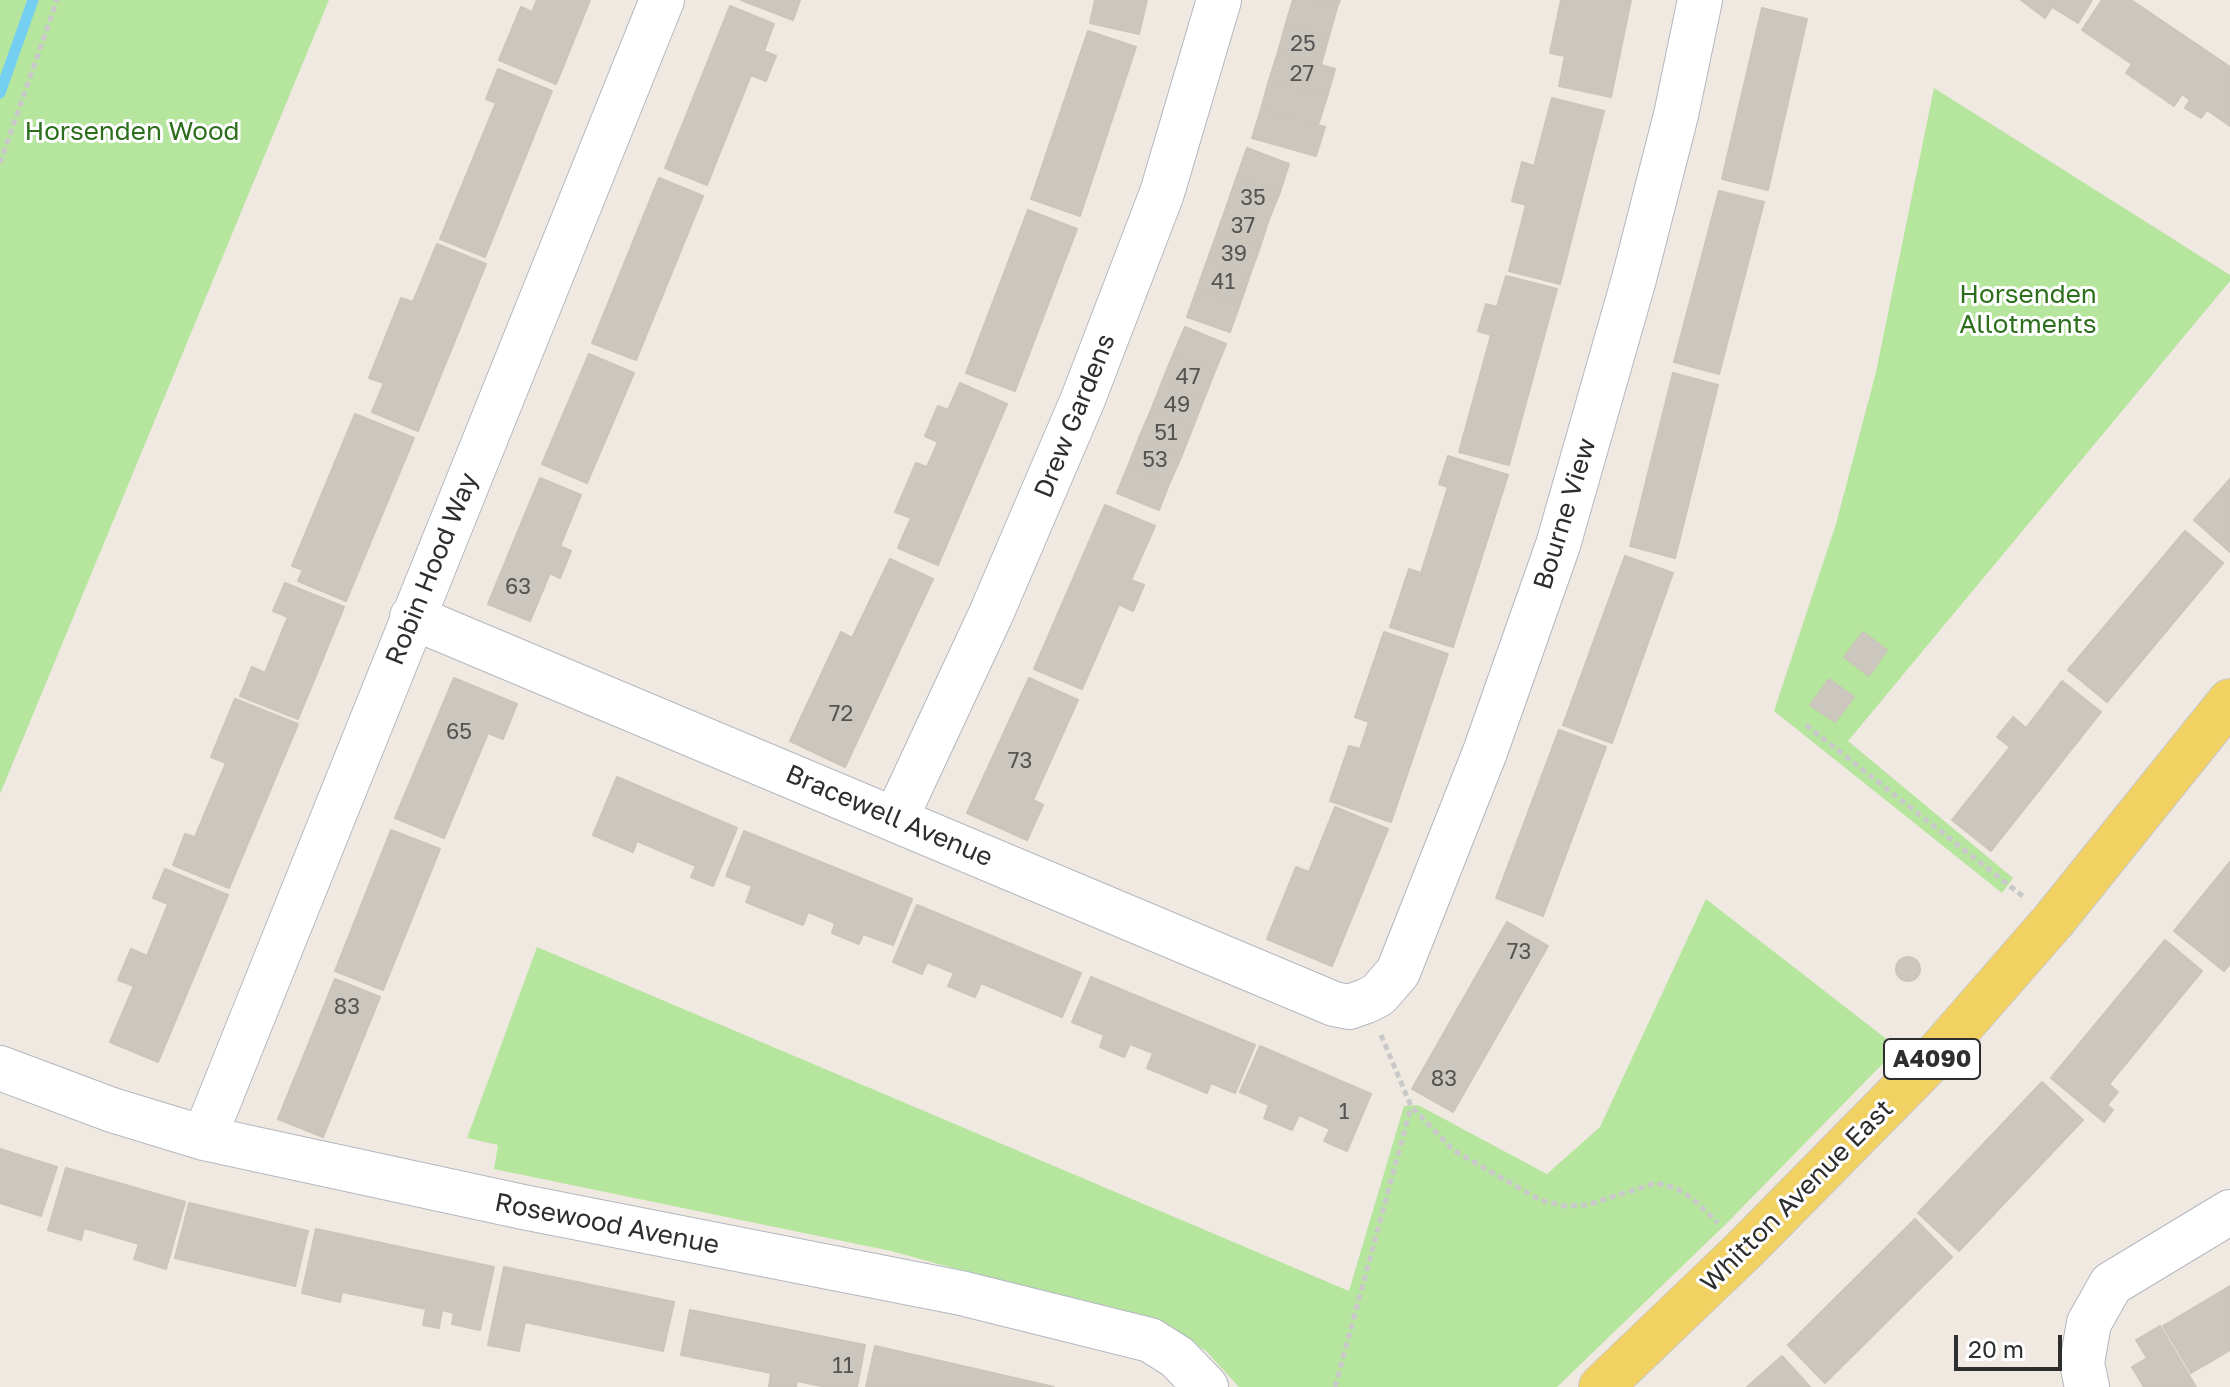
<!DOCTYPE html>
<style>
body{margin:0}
#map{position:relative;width:2230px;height:1387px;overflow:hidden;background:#efe9e1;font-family:"Golos Text",sans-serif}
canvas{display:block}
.scale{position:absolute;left:1954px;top:1335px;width:108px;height:36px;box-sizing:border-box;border:4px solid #2e2e2e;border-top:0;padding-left:10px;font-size:24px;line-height:28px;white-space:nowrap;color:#2e2e2e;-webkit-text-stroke:6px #fff;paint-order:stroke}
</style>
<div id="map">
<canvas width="2230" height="1387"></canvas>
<div class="scale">20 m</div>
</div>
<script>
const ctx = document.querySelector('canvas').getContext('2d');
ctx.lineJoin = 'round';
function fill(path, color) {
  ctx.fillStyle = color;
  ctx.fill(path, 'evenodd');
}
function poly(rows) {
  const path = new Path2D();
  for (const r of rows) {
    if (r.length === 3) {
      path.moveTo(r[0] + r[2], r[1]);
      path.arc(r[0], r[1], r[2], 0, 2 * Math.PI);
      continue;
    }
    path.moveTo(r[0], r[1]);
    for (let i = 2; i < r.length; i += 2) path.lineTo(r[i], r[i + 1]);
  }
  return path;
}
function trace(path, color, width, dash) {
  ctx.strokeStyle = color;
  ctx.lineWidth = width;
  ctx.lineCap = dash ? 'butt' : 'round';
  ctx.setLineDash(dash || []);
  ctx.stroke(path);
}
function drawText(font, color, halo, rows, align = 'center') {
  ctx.font = font + ' "Golos Text",sans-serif';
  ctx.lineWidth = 6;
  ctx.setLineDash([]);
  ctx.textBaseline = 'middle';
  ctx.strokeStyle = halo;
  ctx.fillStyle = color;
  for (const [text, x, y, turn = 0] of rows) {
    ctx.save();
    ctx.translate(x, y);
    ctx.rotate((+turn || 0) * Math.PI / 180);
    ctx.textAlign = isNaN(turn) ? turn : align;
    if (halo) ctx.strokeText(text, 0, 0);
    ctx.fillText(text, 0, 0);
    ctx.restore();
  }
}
const green = poly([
 [0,0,329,0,0,794],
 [1934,88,2230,275,2230,281,1848,741,2013,878,2002,893,1774,711,1836,524,1876,372],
 [1706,899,1898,1048,1727,1223,1557,1387,1239,1387,1206,1351,1165,1326,891,1251,494,1169,498,1145,467,1138,537,947,1349,1291,1404,1106,1418,1105,1547,1174,1600,1127]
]);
const stream = poly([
 [0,93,33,0]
]);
const building = poly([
 [537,0,590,0,556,84,499,60,521,7,532,12,537,0],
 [741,0,800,0,793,20,741,0],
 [1095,0,1147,0,1139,34,1090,23,1095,0],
 [1293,0,1308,0,1337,8,1329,36,1286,23,1293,0],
 [1308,0,1340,0,1337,8,1308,0],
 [1561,0,1631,0,1611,97,1559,86,1565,56,1550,53,1561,0],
 [2021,0,2092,0,2078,23,2052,7,2045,18,2021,0],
 [2102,0,2131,0,2230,67,2230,126,2207,110,2201,118,2185,108,2190,100,2182,94,2174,106,2126,73,2132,64,2082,30,2102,0],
 [730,6,774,24,764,51,776,56,766,81,751,75,707,185,665,168,730,6],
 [1762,8,1807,19,1768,190,1722,179,1762,8],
 [1286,23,1329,36,1321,65,1278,52,1286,23],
 [1088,31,1136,47,1080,216,1031,199,1088,31],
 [1278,52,1335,69,1327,97,1269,80,1278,52],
 [498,69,552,91,485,257,440,239,496,103,486,99,498,69],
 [1269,80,1327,97,1318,125,1261,109,1269,80],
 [1552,98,1604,111,1560,284,1509,271,1526,205,1512,201,1522,162,1534,166,1552,98],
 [1261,109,1325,127,1316,156,1252,138,1261,109],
 [1247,148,1289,164,1280,192,1237,176,1247,148],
 [1237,176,1280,192,1269,219,1227,205,1237,176],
 [659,178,703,196,636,360,592,343,659,178],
 [1719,191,1764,202,1719,374,1674,362,1719,191],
 [1227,205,1269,219,1260,247,1217,233,1227,205],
 [1028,210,1077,229,1015,391,966,373,1028,210],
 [1217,233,1260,247,1250,275,1207,261,1217,233],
 [437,244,486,264,418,431,372,412,384,383,369,378,401,298,413,302,437,244],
 [1207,261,1250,275,1240,304,1197,289,1207,261],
 [1506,276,1557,289,1509,465,1459,452,1491,335,1478,331,1486,304,1497,307,1506,276],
 [1197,289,1240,304,1230,332,1187,317,1197,289],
 [1185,327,1226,344,1215,371,1173,355,1185,327],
 [589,354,634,373,587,483,542,464,589,354],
 [1173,355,1215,371,1204,399,1162,382,1173,355],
 [1673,373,1718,385,1675,558,1630,546,1673,373],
 [1162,382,1204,399,1193,427,1151,410,1162,382],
 [960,383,1007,404,938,565,898,548,911,518,895,512,916,463,927,467,938,442,925,436,938,406,948,410,960,383],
 [1151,410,1193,427,1182,455,1139,438,1151,410],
 [355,414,414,438,346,601,298,581,303,570,292,566,355,414],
 [1139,438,1182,455,1170,482,1128,466,1139,438],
 [1448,456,1508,475,1453,647,1390,627,1409,569,1421,573,1448,487,1439,484,1448,456],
 [1128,466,1170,482,1159,510,1117,493,1128,466],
 [540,478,581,495,560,546,571,551,560,578,550,573,530,621,488,604,540,478],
 [2230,479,2230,552,2194,520,2230,479],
 [1105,505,1155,526,1131,580,1144,585,1133,611,1119,604,1082,689,1034,669,1105,505],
 [2185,531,2223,563,2107,702,2068,670,2185,531],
 [1625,556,1673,573,1612,743,1563,725,1625,556],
 [890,559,933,579,845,767,790,741,841,632,852,638,890,559],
 [285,583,344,607,298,719,240,696,252,667,265,673,288,617,273,611,285,583],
 [1384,632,1448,654,1391,822,1330,801,1349,746,1360,749,1369,722,1355,717,1384,632],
 [1863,632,1887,650,1869,676,1844,657,1863,632],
 [454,678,517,704,503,739,488,733,444,838,395,818,454,678],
 [1029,678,1078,700,1033,800,1043,805,1027,840,967,813,1029,678],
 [1829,679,1854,697,1835,722,1810,705,1829,679],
 [2062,681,2101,712,1991,851,1952,820,2010,747,1997,737,2013,717,2026,728,2062,681],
 [235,699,298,724,229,888,173,865,185,834,195,837,226,763,211,757,235,699],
 [1559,730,1606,747,1543,916,1496,898,1559,730],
 [617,777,737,828,713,886,691,877,696,866,637,841,633,852,593,835,617,777],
 [1335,807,1388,829,1332,966,1267,939,1296,867,1309,872,1335,807],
 [391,830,440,849,383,990,335,971,391,830],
 [744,831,912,899,893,945,863,934,859,944,832,933,835,923,808,912,803,925,746,902,752,886,726,876,744,831],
 [2230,862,2230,964,2224,971,2174,931,2230,862],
 [165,869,228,895,158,1062,110,1042,134,986,118,980,131,949,147,956,168,904,153,898,165,869],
 [917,905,1081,973,1062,1017,981,983,975,997,948,986,954,973,927,962,922,974,893,962,917,905],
 [1507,922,1548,946,1453,1112,1412,1089,1507,922],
 [2165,940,2202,971,2109,1084,2118,1092,2107,1105,2113,1110,2104,1122,2051,1078,2165,940],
 [1908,969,12],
 [1091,977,1255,1045,1235,1093,1211,1083,1207,1093,1147,1068,1153,1053,1130,1044,1124,1057,1100,1047,1104,1035,1072,1022,1091,977],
 [335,979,380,997,323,1137,278,1119,335,979],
 [1260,1046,1371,1094,1347,1151,1324,1141,1330,1129,1299,1115,1292,1130,1264,1118,1269,1105,1240,1092,1260,1046],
 [2042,1082,2083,1120,1959,1251,1918,1213,2042,1082],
 [0,1149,57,1167,41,1216,0,1203,0,1149],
 [66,1168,185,1202,166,1269,134,1259,139,1244,84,1228,81,1240,48,1230,66,1168],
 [189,1203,308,1231,295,1286,175,1258,189,1203],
 [1915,1219,1952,1257,1825,1383,1788,1345,1915,1219],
 [316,1229,494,1267,480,1330,452,1324,454,1313,442,1310,439,1328,423,1325,426,1309,342,1292,340,1302,302,1293,316,1229],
 [504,1267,674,1302,663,1351,525,1322,519,1351,488,1345,504,1267],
 [2230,1286,2230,1350,2191,1373,2163,1326,2230,1286],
 [690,1310,865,1345,857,1387,826,1387,797,1381,796,1387,769,1387,771,1373,681,1355,690,1310],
 [2160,1326,2196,1387,2144,1387,2132,1367,2147,1358,2136,1340,2160,1326],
 [875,1346,1054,1387,866,1387,875,1346],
 [1782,1356,1810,1387,1747,1387,1782,1356]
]);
const path = poly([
 [0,163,57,0],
 [1806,725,2025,898],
 [1381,1035,1411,1106,1453,1150,1540,1200,1565,1206,1587,1205,1656,1183,1676,1188,1693,1199,1718,1223],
 [1335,1387,1411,1107]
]);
const minor = poly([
 [412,617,1334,1004,1349,1007,1366,1001,1378,995,1398,972,1485,752,1558,545,1634,279,1676,115,1700,0],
 [896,818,991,614,1083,399,1162,193,1219,0],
 [0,1068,112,1110,204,1138,523,1207,961,1293,1150,1340,1177,1357,1206,1387],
 [204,1138,662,0],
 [2087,1387,2082,1363,2089,1323,2111,1284,2230,1212]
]);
const major = poly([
 [1601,1387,1745,1249,1938,1053,2054,920,2230,701]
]);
const numberNames = [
 ["25",1303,44],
 ["27",1302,74],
 ["35",1253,198],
 ["37",1243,226],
 ["39",1234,254],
 ["41",1223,282],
 ["47",1188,377],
 ["49",1177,405],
 ["51",1166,433],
 ["53",1155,460],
 ["63",518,587],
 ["72",841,714],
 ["65",459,732],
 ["73",1020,761],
 ["73",1519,952],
 ["83",347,1007],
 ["83",1444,1079],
 ["1",1344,1112],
 ["11",843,1366]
];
const shields = [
 [1932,1059,96]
];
const shieldNames = [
 ["A4090",1932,1059]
];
const parkNames = [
 ["Horsenden Wood",132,132],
 ["Horsenden",2028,295],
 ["Allotments",2028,325]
];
const streetNames = [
 ["Drew Gardens",1075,416,-68],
 ["Bourne View",1565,514,-73],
 ["Robin Hood Way",432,569,-68],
 ["Bracewell Avenue",889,816,23],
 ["Whitton Avenue East",1797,1196,-45],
 ["Rosewood Avenue",607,1224,11]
];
fill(green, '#b6e59e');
trace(stream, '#75cff0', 11);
fill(building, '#cbc7bf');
trace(building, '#cbc5ba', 2);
trace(minor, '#b4b7c1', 46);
trace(major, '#c9c9c9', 46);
trace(path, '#c9c9c9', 5, [6, 4]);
trace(minor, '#fff', 44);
trace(major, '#f2d163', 44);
drawText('22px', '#555452', null, numberNames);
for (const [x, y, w] of shields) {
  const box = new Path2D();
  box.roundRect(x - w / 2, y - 20, w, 40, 6);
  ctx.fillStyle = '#fff';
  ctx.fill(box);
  trace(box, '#2e2e2e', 2);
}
drawText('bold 24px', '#2e2e2e', null, shieldNames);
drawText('26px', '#2c6e1b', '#fff', parkNames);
drawText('26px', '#2e2e2e', '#fff', streetNames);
</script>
